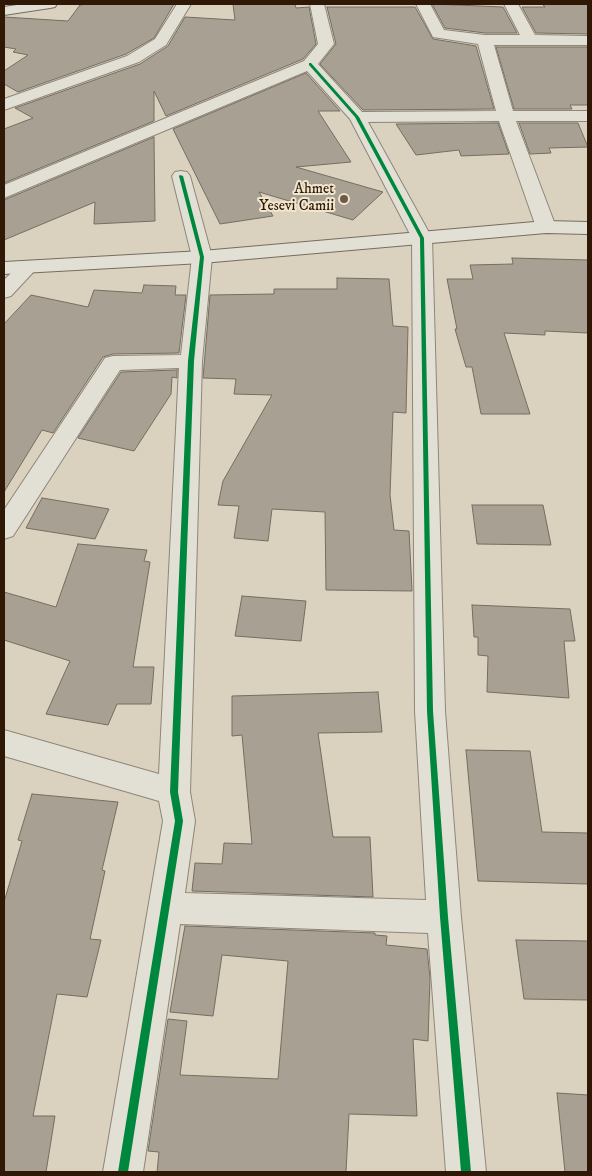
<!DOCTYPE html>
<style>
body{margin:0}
#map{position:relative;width:592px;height:1176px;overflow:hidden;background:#dad2be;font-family:"IM FELL DW Pica",serif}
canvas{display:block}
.frame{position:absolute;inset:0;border:5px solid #301806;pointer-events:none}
</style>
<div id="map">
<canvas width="592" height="1176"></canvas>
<div class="frame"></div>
</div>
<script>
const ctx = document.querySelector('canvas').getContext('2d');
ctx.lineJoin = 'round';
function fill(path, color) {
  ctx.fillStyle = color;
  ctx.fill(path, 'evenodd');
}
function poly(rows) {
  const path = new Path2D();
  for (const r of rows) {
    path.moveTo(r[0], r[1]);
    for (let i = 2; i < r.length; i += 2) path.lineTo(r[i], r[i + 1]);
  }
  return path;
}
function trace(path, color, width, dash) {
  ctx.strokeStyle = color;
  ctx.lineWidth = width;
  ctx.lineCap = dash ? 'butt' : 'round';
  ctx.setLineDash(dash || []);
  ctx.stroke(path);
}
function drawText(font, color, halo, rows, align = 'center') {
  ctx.font = font + ' "IM FELL DW Pica",serif';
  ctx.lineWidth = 4;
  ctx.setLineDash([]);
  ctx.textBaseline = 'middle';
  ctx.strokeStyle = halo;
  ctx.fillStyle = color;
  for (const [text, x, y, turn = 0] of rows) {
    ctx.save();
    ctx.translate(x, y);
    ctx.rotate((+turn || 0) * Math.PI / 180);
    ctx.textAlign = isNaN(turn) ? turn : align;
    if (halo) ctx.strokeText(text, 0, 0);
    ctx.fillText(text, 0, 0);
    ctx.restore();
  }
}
const building = poly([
 [88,4,174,4,154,38,126,54,18,92,4,84,4,71,28,55,13,52,16,49,4,47,4,17,68,21,80,5,88,4],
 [233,4,295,4,296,8,309,7,316,44,303,59,166,116,154,91,154,121,4,183,4,129,33,118,15,108,140,64,168,46,185,17,235,20,233,4],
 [432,4,503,7,517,33,485,33,445,28,432,4],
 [542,4,588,4,588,34,536,33,522,7,545,7,542,4],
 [327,7,415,7,433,39,476,46,494,109,363,110,320,64,336,44,327,7],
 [496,47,588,47,588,105,570,105,572,109,514,109,496,47],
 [306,73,340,111,318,111,351,162,296,167,383,192,353,220,259,192,273,216,220,224,173,129,306,73],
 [498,123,509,154,461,156,459,150,416,155,396,124,498,123],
 [519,123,578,123,588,147,549,148,551,153,530,154,519,123],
 [154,137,155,221,94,224,95,202,4,240,4,200,154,137],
 [512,258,588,260,588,333,545,331,545,335,504,333,530,414,481,414,472,367,466,367,455,329,457,329,447,279,473,279,470,265,513,264,512,258],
 [337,278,389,279,393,326,408,327,406,413,393,412,390,495,394,530,409,531,412,591,326,590,325,512,272,509,268,541,234,538,239,506,218,505,223,481,272,395,234,394,236,379,203,378,210,295,274,294,274,289,337,289,337,278],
 [144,285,176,286,175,295,186,295,179,353,113,354,103,357,53,433,42,430,4,492,4,324,31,295,88,307,94,290,142,293,144,285],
 [177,370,177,378,172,377,171,394,134,451,78,438,121,372,177,370],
 [42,498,109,509,95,539,26,528,42,498],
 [472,505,543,505,551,545,477,544,472,505],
 [78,544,147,550,144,561,150,562,133,667,154,667,151,704,117,704,108,725,46,714,70,661,4,640,4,592,56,607,78,544],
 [242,596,306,601,301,641,235,636,242,596],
 [472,605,570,609,575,641,564,641,569,698,487,692,488,656,478,655,478,637,474,637,472,605],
 [378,692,382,732,318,733,333,837,370,837,373,897,192,891,195,863,222,864,224,843,252,844,242,735,232,736,232,696,378,692],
 [466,750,530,751,542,832,588,833,588,884,478,881,466,750],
 [32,794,118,802,102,870,105,871,90,939,101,940,87,997,57,994,33,1116,55,1116,46,1172,4,1172,4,902,22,841,18,840,32,794],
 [185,926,375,933,375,935,387,936,386,945,427,949,430,978,428,1041,413,1039,417,1116,349,1114,346,1172,157,1172,159,1152,148,1151,168,1019,187,1021,180,1075,278,1079,288,961,222,955,213,1016,170,1012,185,926],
 [516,940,588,941,588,1000,524,999,516,940],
 [557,1093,588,1095,588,1172,565,1172,557,1093]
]);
const street = poly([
 [177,4,191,4,166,45,139,62,4,110,4,99,127,56,155,39,177,4],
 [310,4,324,4,334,44,318,64,362,112,496,111,478,44,433,37,416,4,430,4,444,30,485,35,520,35,504,4,518,4,535,35,588,36,588,45,494,45,513,111,588,111,588,121,516,121,556,227,553,231,546,233,539,231,536,227,499,121,368,122,432,238,445,711,461,917,486,1172,446,1172,428,933,180,924,143,1172,103,1172,163,821,159,801,4,756,4,730,159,774,179,368,120,370,13,536,4,539,4,510,105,358,113,356,181,355,192,257,172,176,175,172,181,171,187,172,190,176,212,257,202,361,190,792,195,821,185,893,426,900,415,711,412,238,350,119,307,71,4,198,4,185,304,61,318,44,310,4],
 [28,261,35,263,38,267,11,296,4,298,4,280,21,263,28,261]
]);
const secondary = poly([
 [23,4,57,4,55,7,50,8,4,15,4,7,23,4],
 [546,221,588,222,588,234,546,233,202,263,4,274,4,262,202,251,546,221]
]);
const cycleway = poly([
 [309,63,311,63,359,117,424,238,433,711,448,917,471,1172,461,1172,440,917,427,711,420,238,355,117,309,65,309,63],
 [180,175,183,176,204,257,194,361,178,792,183,821,128,1172,118,1172,175,821,170,792,188,361,200,257,179,176,180,175]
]);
const markers = [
 [344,199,5,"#6c5946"]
];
const farPoinames = [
 ["Ahmet",334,190],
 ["Yesevi Camii",334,207]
];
fill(building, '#a8a193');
trace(building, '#756d60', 1);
trace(street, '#8e8679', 2);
trace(secondary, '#756d60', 2);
fill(street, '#e2dfd4');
fill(secondary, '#e2dfd4');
fill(cycleway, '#00873e');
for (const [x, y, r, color] of markers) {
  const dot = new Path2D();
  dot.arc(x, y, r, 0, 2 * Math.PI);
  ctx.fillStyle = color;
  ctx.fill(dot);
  trace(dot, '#efe6cd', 2);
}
drawText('15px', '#301806', '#efe6cd', farPoinames, 'right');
</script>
